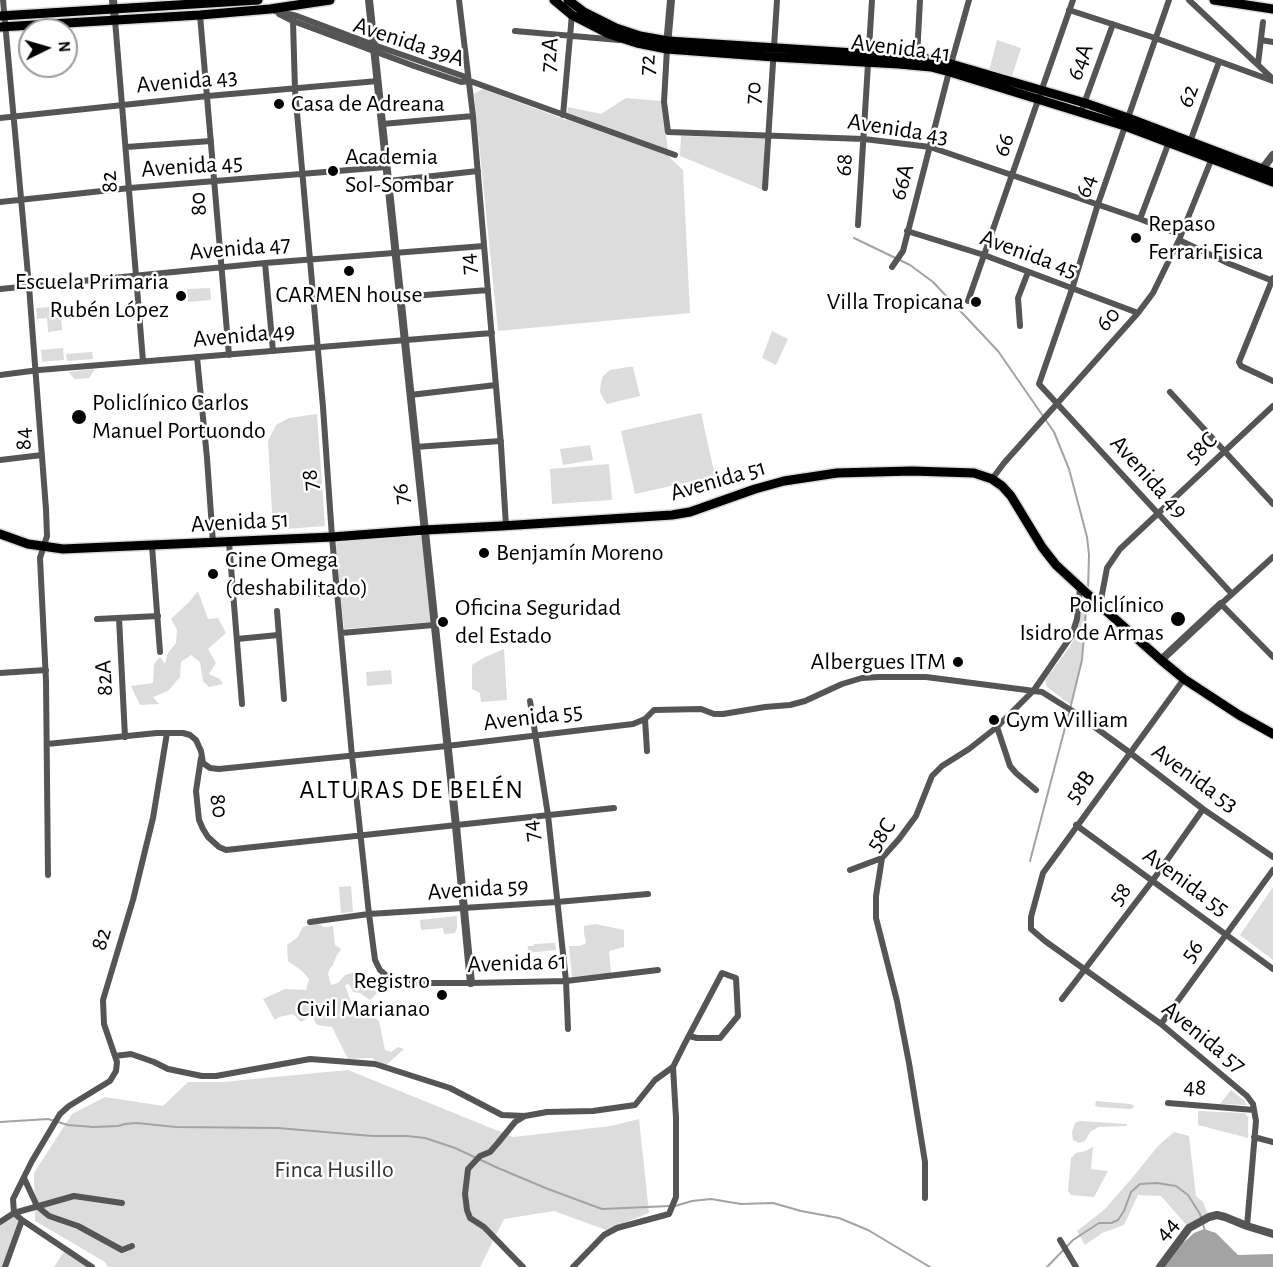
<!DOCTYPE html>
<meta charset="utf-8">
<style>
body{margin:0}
#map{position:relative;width:1273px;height:1267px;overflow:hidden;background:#fff;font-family:"Alegreya Sans",sans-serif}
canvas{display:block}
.north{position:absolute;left:18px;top:18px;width:60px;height:60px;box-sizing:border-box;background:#fff;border:2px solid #999;border-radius:50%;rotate:85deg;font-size:16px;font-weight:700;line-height:24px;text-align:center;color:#000}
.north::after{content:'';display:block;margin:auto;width:21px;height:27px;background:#000;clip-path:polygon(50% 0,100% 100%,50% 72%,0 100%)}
</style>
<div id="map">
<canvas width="1273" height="1267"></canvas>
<div class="north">N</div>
</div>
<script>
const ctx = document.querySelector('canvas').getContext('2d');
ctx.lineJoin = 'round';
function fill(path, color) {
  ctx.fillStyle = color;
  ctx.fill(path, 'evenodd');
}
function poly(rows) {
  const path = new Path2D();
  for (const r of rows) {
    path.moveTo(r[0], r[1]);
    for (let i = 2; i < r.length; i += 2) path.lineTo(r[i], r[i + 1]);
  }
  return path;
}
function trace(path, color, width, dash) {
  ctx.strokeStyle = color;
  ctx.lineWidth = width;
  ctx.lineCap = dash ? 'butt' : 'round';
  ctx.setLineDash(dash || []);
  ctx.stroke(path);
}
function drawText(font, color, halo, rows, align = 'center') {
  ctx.font = font + ' "Alegreya Sans",sans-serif';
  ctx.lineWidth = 5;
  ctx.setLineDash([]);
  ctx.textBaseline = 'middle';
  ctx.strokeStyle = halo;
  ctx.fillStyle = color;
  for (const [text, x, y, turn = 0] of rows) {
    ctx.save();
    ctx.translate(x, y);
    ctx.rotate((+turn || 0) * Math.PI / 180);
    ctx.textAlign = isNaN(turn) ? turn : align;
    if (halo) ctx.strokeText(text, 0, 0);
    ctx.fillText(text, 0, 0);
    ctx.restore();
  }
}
const green = poly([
 [997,40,1021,48,1010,82,988,75],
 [483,89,566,120,568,107,601,114,626,98,661,101,669,157,683,170,690,313,498,331,474,94],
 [681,136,765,138,763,190,680,156],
 [210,288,211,300,188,302,187,289],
 [51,307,52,318,61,317,62,330,48,332,47,318,37,319,36,308],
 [772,331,788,339,776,365,762,358],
 [63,348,64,360,42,362,41,350],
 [92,352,93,359,67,361,66,354],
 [628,367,633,367,640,396,607,404,604,400,600,392,601,382,603,376,610,370],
 [94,369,94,371,89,378,75,379,69,373,69,372],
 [701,413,715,476,635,494,621,431],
 [317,414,325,526,273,530,268,441,276,425,289,418],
 [590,445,593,460,563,465,560,449],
 [609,464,612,500,552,504,550,469],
 [420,536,422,538,431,622,344,629,336,546,337,542],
 [198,591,208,619,218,618,226,633,208,649,216,663,209,674,220,679,223,684,209,687,203,681,200,662,191,655,181,662,180,677,168,691,153,697,159,704,140,705,131,686,153,683,154,664,160,657,165,664,168,653,176,643,177,630,171,619,189,602],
 [1081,600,1087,604,1082,660,1071,705,1047,687,1045,680,1071,645,1075,636,1079,622],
 [504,649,507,700,481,702,480,693,472,689,472,665,485,657],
 [391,670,392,684,367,686,366,672],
 [351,886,353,912,341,913,339,887],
 [1273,887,1273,960,1240,935],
 [457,916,457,928,455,933,444,934,443,928,421,930,420,920],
 [317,923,324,927,333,926,335,945,341,949,336,957,333,965,330,968,328,974,331,985,338,983,345,975,358,971,357,978,368,983,377,993,370,1000,360,993,353,992,349,984,345,985,353,1008,370,1014,379,1021,385,1050,391,1052,398,1047,404,1049,384,1067,372,1058,348,1059,332,1027,317,1025,312,1016,301,1022,293,1014,279,1017,275,1020,263,999,285,989,306,990,309,979,302,971,288,961,287,945,297,938,303,927],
 [595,924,624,930,624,947,609,951,611,973,572,977,569,946,580,946,586,943,584,933,584,926],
 [555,943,556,950,527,953,528,946,533,946,534,944],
 [348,1070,513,1137,611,1126,639,1119,649,1213,606,1230,554,1211,504,1219,480,1267,108,1267,105,1262,35,1221,34,1173,72,1114,105,1097,163,1106,188,1082,223,1082],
 [1231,1090,1245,1101,1246,1105,1220,1104],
 [1096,1101,1131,1104,1134,1106,1133,1108,1130,1109,1098,1107,1095,1105],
 [1198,1111,1245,1113,1248,1117,1248,1138,1198,1125],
 [1080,1121,1127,1124,1127,1126,1099,1127,1090,1132,1085,1141,1079,1143,1073,1140,1072,1132,1075,1123],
 [1174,1132,1189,1136,1196,1196,1203,1202,1209,1217,1189,1228,1161,1196,1138,1195,1124,1225,1102,1233,1085,1245,1077,1231,1105,1209,1132,1178,1158,1146],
 [1093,1147,1091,1169,1108,1171,1094,1197,1071,1195,1068,1191,1071,1158,1076,1153,1085,1151],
 [14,1213,22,1220,5,1267,0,1267,0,1222],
 [65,1250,92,1267,54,1267]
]);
const water = poly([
 [1204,1229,1216,1233,1238,1255,1273,1254,1273,1267,1165,1267,1183,1243,1194,1233]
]);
const stream = poly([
 [854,238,910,265,933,282,998,351,1054,432,1069,469,1087,537,1089,555,1088,590],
 [1030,861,1071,705,1082,660,1087,598],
 [0,1122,48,1119,68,1125,93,1127,118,1126,125,1124,137,1123,176,1127,278,1128,372,1136,407,1136,425,1138,455,1148,498,1168,548,1189,602,1209,670,1206],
 [675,1206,692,1201,711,1199,741,1204,773,1203,801,1211,839,1218,868,1230,930,1267],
 [1047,1267,1073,1240,1099,1223,1111,1223,1118,1220,1124,1211,1131,1192,1140,1184,1157,1183,1176,1186,1188,1195,1200,1214,1205,1231]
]);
const minor = poly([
 [3,0,29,286,46,509,47,536,40,558,46,681,48,875],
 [459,0,473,116,501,445,506,526],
 [1169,0,1098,204,1072,289,1039,384,1232,594],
 [1189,0,1273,79],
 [1069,10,1155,38,1273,81],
 [275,11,297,16,374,45,463,76,470,81,675,155],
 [279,14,293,21,414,66,461,82,469,81],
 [200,15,229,355],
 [115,20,143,361],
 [293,21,295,90,323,407,332,537,352,756,369,914,375,960,380,970,388,977,404,983,471,983,566,981,658,970],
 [515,31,619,40],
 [1261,40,1273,42],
 [667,49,664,102,668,132,864,139,930,147,1140,219,1181,235],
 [917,57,920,0],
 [1258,64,1263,22],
 [1081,112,1113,24],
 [563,115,572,14],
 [0,118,208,96,378,81],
 [382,124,473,116],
 [1190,142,1219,62],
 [126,147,211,141],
 [388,181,478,171],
 [765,188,777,0],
 [0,202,130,188,386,167],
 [1140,219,1169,142],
 [858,225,872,0],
 [907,231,984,255,1138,313],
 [1179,240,1230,264,1273,281],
 [265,263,273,351],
 [892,267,903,251,951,64,969,0],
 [1273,278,1239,362,1241,366,1273,381],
 [0,289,265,263,484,246],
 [400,297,488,290],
 [968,301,1073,0],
 [1020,326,1018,298,1028,272],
 [197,357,207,458,213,543],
 [0,375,39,370,492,333],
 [1170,392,1273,504],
 [410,395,496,385],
 [415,447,501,441],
 [0,460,42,455],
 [992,479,1004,463,1138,313,1153,293,1179,240,1212,158],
 [229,542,242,704],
 [152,546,160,652],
 [1273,557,1221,604,1273,657],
 [233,593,297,591,303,594,337,593],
 [1100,605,1107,568,1120,549,1273,406],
 [277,611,284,699],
 [119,618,125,737],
 [97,619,158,616],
 [341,633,434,625],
 [237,639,278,635],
 [0,673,46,670],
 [1184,679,1043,873,1031,917,1031,929,1045,941,1161,1024,1247,1096,1253,1104,1256,1121,1247,1226],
 [530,701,548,815,566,981,568,1029],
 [645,719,647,751],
 [997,727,1010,766,1016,773,1036,790],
 [47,744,157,733,183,733,190,735,196,740,201,751,203,763,210,768,219,769,447,746,633,724,645,719,654,710,701,709,714,714,723,714,765,707,790,705,805,701,842,684,862,678,879,677,926,677,1042,692,1074,712,1129,752,1203,809,1273,857],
 [201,758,196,791,199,820,203,829,208,837,219,847,226,850,614,808],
 [1076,825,1273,969],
 [850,870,882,858],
 [310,922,369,914,557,902,648,894],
 [1062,999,1153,880,1203,809],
 [1161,1024,1273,870],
 [115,1056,131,1054,154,1062,168,1069,202,1076,216,1076,310,1059,375,1064,450,1088,502,1115,525,1116,547,1112,593,1111,635,1105,655,1080,673,1067,684,1045,722,973,736,978,738,1016,720,1038,697,1038,689,1036],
 [1168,1103,1254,1110],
 [1254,1137,1273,1142],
 [24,1178,37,1206,49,1216,78,1226,122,1250,132,1246],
 [925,1198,925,1162,909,1063,897,1001,876,918,876,896,882,858,899,839,916,816,932,776,942,766,969,749,997,727,1034,690,1072,635,1077,619,1080,588],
 [0,1222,14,1213,74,1196,122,1203],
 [1060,1240,1076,1267],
 [5,1267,22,1220],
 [92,1267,22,1220,14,1213,13,1199,32,1161,60,1114,69,1106,110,1081,116,1071,117,1062,104,1024,103,1000,133,900,153,818,167,733],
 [523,1267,484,1227,470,1218,467,1210,465,1194,468,1169,480,1156,490,1152,497,1144,515,1122,525,1116],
 [573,1267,604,1235,617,1228,669,1214,676,1197,676,1118,673,1067]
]);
const tertiary = poly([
 [113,0,115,20],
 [369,0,456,826,471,983],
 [667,46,671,0],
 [1260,172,1273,155],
 [1161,660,1221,604],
 [1160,1267,1189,1228,1209,1217,1217,1215,1225,1217,1247,1226,1273,1234]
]);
const primary = poly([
 [554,0,572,15,609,34,637,43,667,49,774,57,899,64,931,67,950,72,1125,126,1273,182],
 [568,0,584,12,616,28,640,36,668,41,917,57,951,64,1085,103,1128,118,1273,173],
 [1214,0,1273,9],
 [0,16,258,0],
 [0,27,200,15,270,9,330,0],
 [0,534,28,544,63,549,332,537,425,530,501,526,672,515,690,512,755,489,784,481,837,473,912,471,974,473,992,479,1002,486,1011,496,1042,547,1056,565,1094,600,1161,660,1184,679,1239,715,1273,734]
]);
const markers = [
 [279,104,6,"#000"],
 [333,171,6,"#000"],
 [1136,238,6,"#000"],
 [349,271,6,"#000"],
 [181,296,6,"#000"],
 [976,302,6,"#000"],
 [79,417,8,"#000"],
 [484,553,6,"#000"],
 [213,574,6,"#000"],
 [1178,619,8,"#000"],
 [443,622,6,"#000"],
 [958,662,6,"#000"],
 [994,720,6,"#000"],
 [442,995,6,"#000"]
];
const streetNames = [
 ["Avenida 39A",409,42,18],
 ["Avenida 41",901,48,7],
 ["72A",549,55,-85],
 ["64A",1080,62,-70],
 ["72",647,65,-87],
 ["Avenida 43",187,81,-5],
 ["70",753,93,-86],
 ["62",1188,96,-70],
 ["Avenida 43",898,129,9],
 ["66",1004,145,-72],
 ["68",844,165,-86],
 ["Avenida 45",192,166,-4],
 ["82",109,182,-94],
 ["66A",902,182,-75],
 ["64",1086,186,-71],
 ["80",198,204,-95],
 ["Avenida 47",240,248,-5],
 ["Avenida 45",1029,254,20],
 ["74",468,264,-95],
 ["60",1108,319,-49],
 ["Avenida 49",244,335,-5],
 ["84",23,439,-94],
 ["58C",1201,448,-44],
 ["Avenida 49",1149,477,48],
 ["78",310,480,-94],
 ["Avenida 51",718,480,-16],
 ["76",401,494,-96],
 ["Avenida 51",240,522,-3],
 ["82A",104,678,-93],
 ["Avenida 55",533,717,-7],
 ["Avenida 53",1195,778,36],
 ["58B",1080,787,-54],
 ["80",219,806,81],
 ["74",531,831,-97],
 ["58C",881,835,-56],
 ["Avenida 55",1186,882,36],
 ["Avenida 59",478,889,-4],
 ["58",1120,894,-52],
 ["82",101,939,-73],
 ["56",1192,951,-54],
 ["Avenida 61",517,963,-2],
 ["Avenida 57",1204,1037,39],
 ["48",1195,1087,4],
 ["44",1167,1229,-49]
];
const poiNames = [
 ["Casa de Adreana",291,104],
 ["Academia",345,157],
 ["Sol-Sombar",345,185],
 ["Repaso",1148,224],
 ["Ferrari Fisica",1148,252],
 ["Escuela Primaria",169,282,"right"],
 ["Rubén López",169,310,"right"],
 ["CARMEN house",349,295,"center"],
 ["Villa Tropicana",964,302,"right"],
 ["Policlínico Carlos",92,403],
 ["Manuel Portuondo",92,431],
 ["Benjamín Moreno",496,553],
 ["Cine Omega",225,560],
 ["(deshabilitado)",225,588],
 ["Policlínico",1164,605,"right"],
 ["Isidro de Armas",1164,633,"right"],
 ["Oficina Seguridad",455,608],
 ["del Estado",455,636],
 ["Albergues ITM",946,662,"right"],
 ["Gym William",1006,720],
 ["Registro",430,981,"right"],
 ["Civil Marianao",430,1009,"right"]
];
const parkNames = [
 ["Finca Husillo",334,1170]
];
const neighbourhoodNames = [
 ["ALTURAS DE BELÉN",412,790]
];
fill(green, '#dcdcdc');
fill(water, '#a3a3a3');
trace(stream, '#a3a3a3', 2);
trace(primary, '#dbdbdb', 12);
trace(minor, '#555', 6);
trace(tertiary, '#555', 8);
trace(primary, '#000', 9);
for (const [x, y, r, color] of markers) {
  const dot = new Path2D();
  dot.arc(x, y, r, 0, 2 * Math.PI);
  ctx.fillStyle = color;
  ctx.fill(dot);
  trace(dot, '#fff', 2);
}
drawText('24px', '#000', '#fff', streetNames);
drawText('24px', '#000', '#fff', poiNames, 'left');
drawText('24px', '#333', '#fff', parkNames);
ctx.letterSpacing = '1.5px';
drawText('26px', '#000', '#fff', neighbourhoodNames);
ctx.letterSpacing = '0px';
</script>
